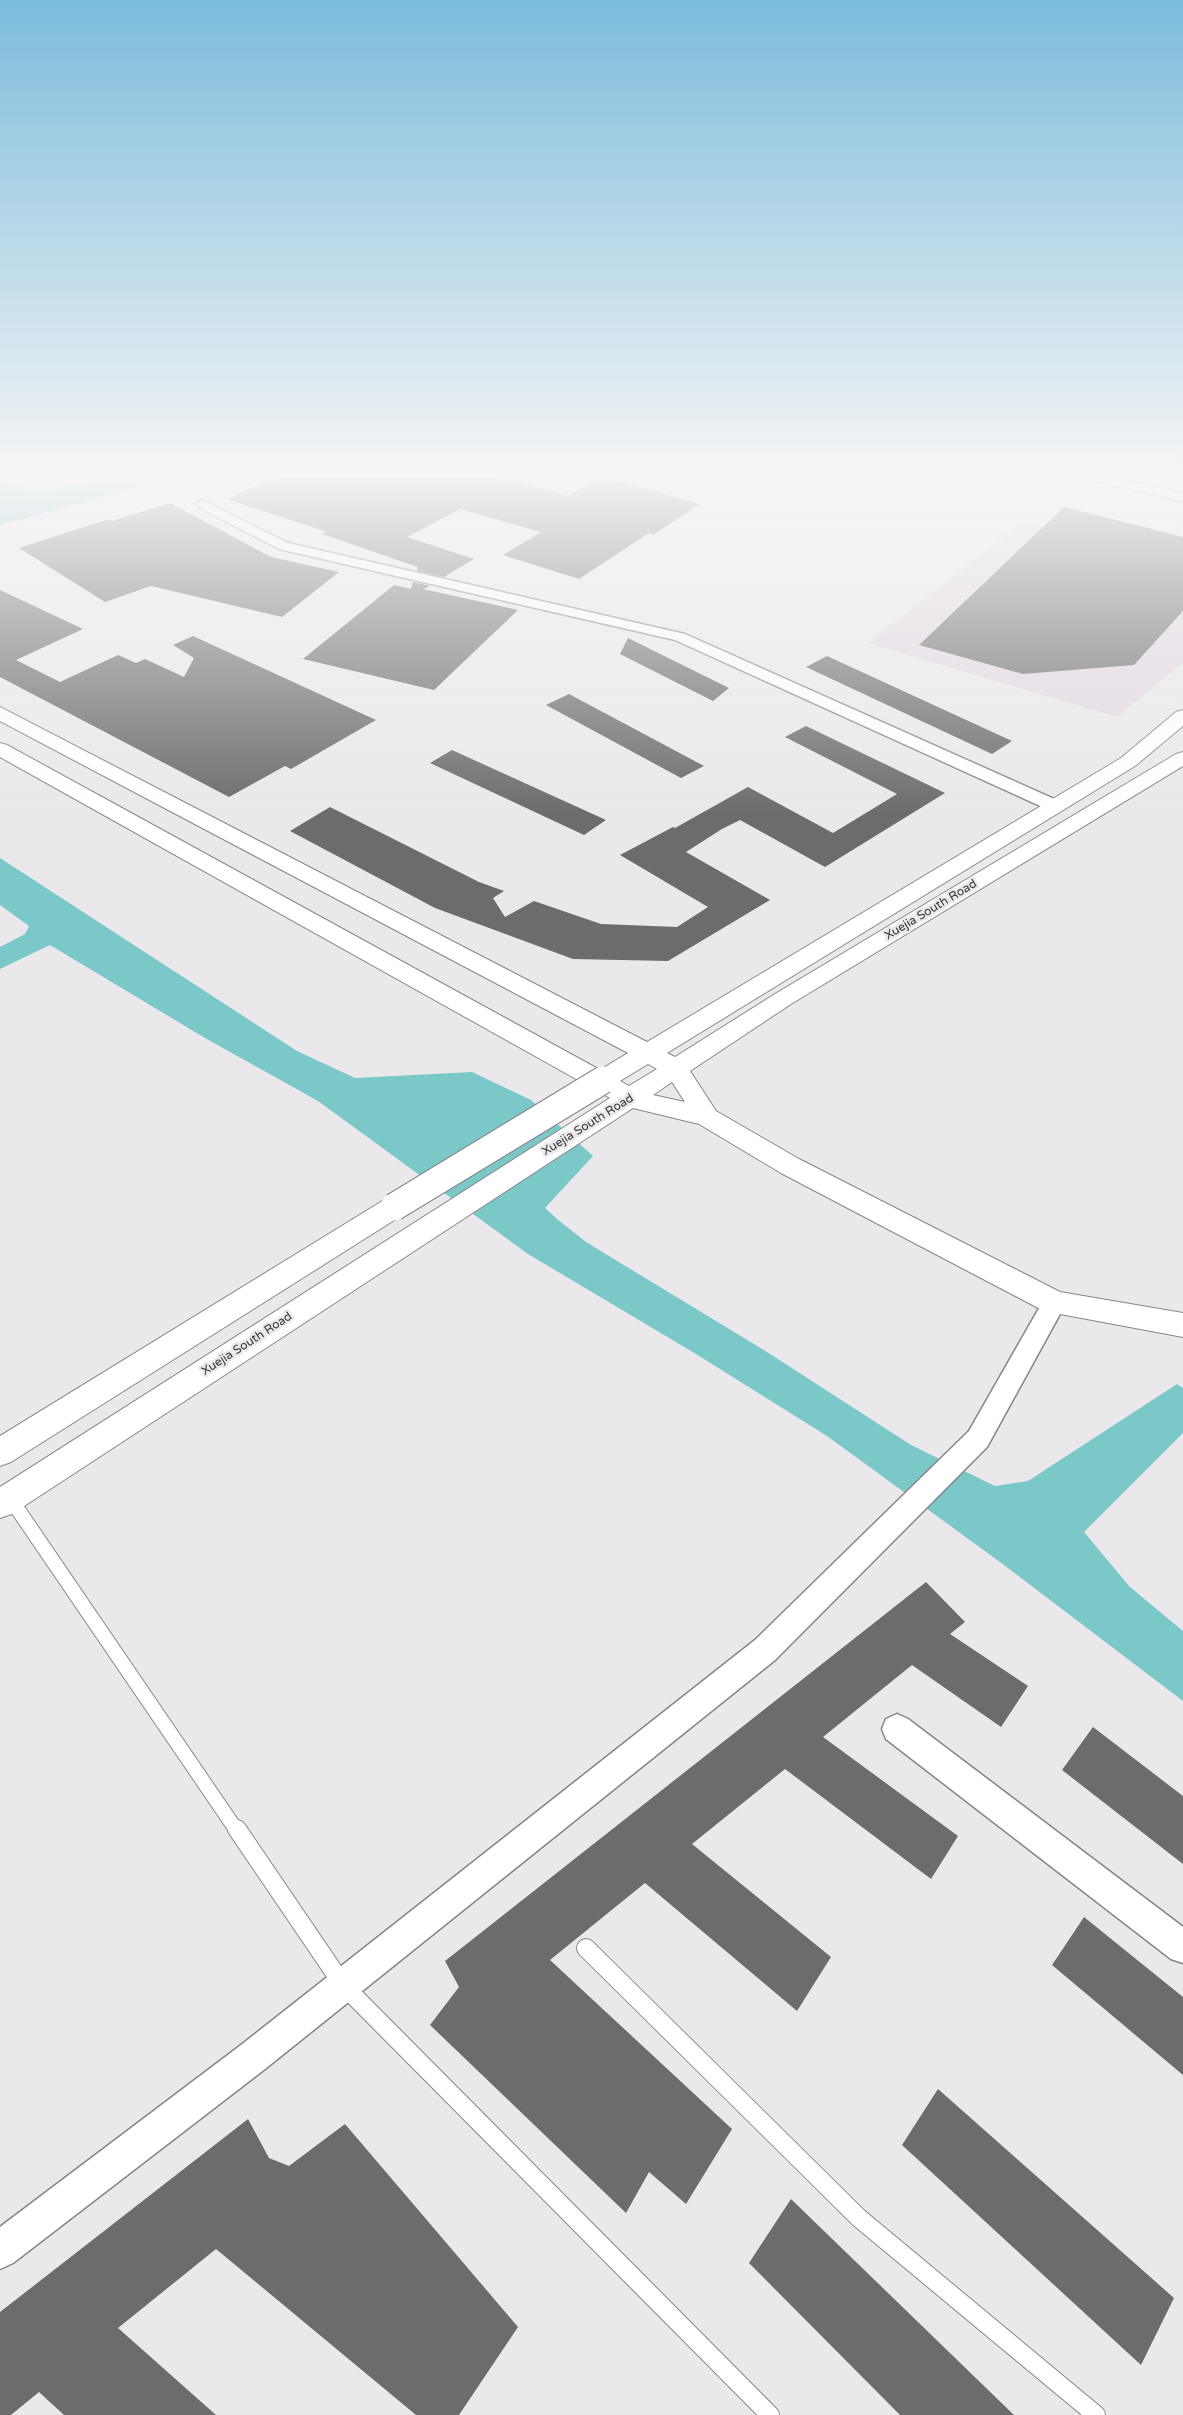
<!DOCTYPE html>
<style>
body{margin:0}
canvas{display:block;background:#ebe8eb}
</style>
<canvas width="1183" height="2415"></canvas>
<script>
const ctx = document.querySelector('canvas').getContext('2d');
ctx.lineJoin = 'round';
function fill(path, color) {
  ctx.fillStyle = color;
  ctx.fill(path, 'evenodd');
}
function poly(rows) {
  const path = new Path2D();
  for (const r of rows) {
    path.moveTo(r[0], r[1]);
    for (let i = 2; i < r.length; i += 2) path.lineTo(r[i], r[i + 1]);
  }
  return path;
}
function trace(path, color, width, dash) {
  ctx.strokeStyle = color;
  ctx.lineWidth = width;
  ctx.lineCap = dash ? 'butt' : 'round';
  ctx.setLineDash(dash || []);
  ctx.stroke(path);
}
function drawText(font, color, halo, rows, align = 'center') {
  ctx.font = font + ' "Varela Round",sans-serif';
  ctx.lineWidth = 5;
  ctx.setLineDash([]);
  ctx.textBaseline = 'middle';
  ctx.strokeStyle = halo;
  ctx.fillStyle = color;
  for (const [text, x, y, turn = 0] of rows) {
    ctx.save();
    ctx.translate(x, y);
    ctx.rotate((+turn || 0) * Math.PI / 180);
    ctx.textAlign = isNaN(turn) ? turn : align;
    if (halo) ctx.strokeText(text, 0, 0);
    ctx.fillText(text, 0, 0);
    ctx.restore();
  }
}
const built = poly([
 [1023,522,1183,561,1183,663,1117,717,868,643]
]);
const water = poly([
 [121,476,179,476,0,525,0,480,24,488,49,489],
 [0,858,297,1051,355,1078,472,1072,531,1100,593,1156,545,1208,557,1219,586,1242,767,1352,911,1445,995,1486,1028,1481,1177,1384,1183,1388,1183,1433,1084,1532,1130,1587,1183,1631,1183,1701,1004,1565,827,1436,696,1354,528,1254,318,1101,205,1038,50,945,0,969,0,947,25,934,29,926,0,905]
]);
const building = poly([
 [276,476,497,476,568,496,601,476,700,504,653,535,649,533,579,579,503,555,541,532,460,509,407,537,474,559,444,577,417,571,418,567,322,534,327,532,227,499],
 [170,503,271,557,339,572,282,617,151,586,105,602,19,548,109,519,112,521],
 [1064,507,1183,537,1183,611,1134,665,1023,674,919,645],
 [413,582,430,586,423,589,518,610,434,690,303,659,394,585,411,589],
 [0,590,83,629,16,660,60,682,118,655,136,663,145,659,184,677,194,658,173,645,193,636,376,720,291,769,285,766,229,797,0,677],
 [628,638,729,688,713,701,620,654],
 [827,656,1012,741,992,754,806,667],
 [569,694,704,766,681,778,546,705],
 [806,726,945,793,825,867,740,820,722,829,686,852,770,900,668,961,573,959,435,908,290,831,330,807,479,882,504,891,493,898,505,917,534,901,601,924,677,927,708,907,620,855,673,827,675,828,748,787,833,833,897,794,785,737],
 [452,750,606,820,584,835,430,763],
 [926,1582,965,1622,950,1634,1028,1686,1001,1727,912,1665,823,1737,958,1836,931,1879,785,1769,692,1844,831,1957,797,2011,645,1883,550,1960,732,2129,686,2204,649,2172,626,2213,430,2025,459,1987,445,1961],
 [1093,1727,1183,1796,1183,1864,1062,1770],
 [1084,1917,1183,1997,1183,2075,1052,1965],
 [938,2089,1174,2298,1141,2365,902,2145],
 [248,2119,269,2158,289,2166,345,2124,518,2327,459,2415,416,2415,216,2249,118,2328,216,2415,64,2415,39,2392,11,2415,0,2415,0,2312],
 [791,2199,1014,2415,900,2415,749,2263]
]);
const laneFar1 = poly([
 [10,1498,237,1831]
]);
const lane = poly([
 [237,1829,343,1985,770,2415],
 [586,1948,859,2218,1096,2415]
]);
const street = poly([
 [1085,476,1106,476,1183,493,1183,501,1087,479,1085,476],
 [202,500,288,543,685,634,1061,802,1063,806,1061,810,1049,810,675,640,279,549,198,507,196,504,202,500],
 [1054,1294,1062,1296,1066,1303,987,1447,775,1660,265,2069,13,2263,0,2269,0,2227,241,2045,755,1640,969,1431,1046,1296,1054,1294],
 [897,1714,908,1719,1183,1927,1183,1963,1171,1959,886,1739,882,1729,886,1719,897,1714]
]);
const secondary = poly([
 [0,707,647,1042,1121,758,1176,712,1183,710,1183,726,1135,766,667,1053,675,1057,775,994,1176,754,1183,752,1183,766,791,1004,690,1071,716,1111,799,1159,1060,1292,1183,1313,1183,1337,1044,1311,781,1173,699,1124,633,1108,12,1514,0,1518,0,1487,610,1098,0,757,0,743,7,745,600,1070,628,1053,0,721,0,707],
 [648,1064,657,1069,629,1086,620,1081,648,1064],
 [672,1082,685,1102,653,1095,672,1082],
 [394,1197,404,1200,408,1207,404,1214,11,1462,0,1466,0,1436,384,1200,394,1197]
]);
const secondaryBridge = poly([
 [394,1207,603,1080]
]);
const streetNames = [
 ["Xuejia South Road",931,910,-31],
 ["Xuejia South Road",588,1125,-32],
 ["Xuejia South Road",247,1344,-33]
];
fill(built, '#e1d8e1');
fill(water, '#7bc8c9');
fill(building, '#6e6b6e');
trace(laneFar1, '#888588', 16);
trace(lane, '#888588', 20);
trace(street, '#888588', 3);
trace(secondary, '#888588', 2);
trace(laneFar1, '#fff', 14);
trace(lane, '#fff', 18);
fill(street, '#fff');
fill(secondary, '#fff');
trace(secondaryBridge, '#888588', 29, []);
trace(secondaryBridge, '#fff', 27);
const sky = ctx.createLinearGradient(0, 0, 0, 814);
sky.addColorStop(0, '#7cbcdc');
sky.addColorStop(0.58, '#f6f5f6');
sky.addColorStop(1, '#f6f5f600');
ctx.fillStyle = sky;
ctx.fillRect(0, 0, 1183, 814);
drawText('12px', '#353435', '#ebe8eb', streetNames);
</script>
